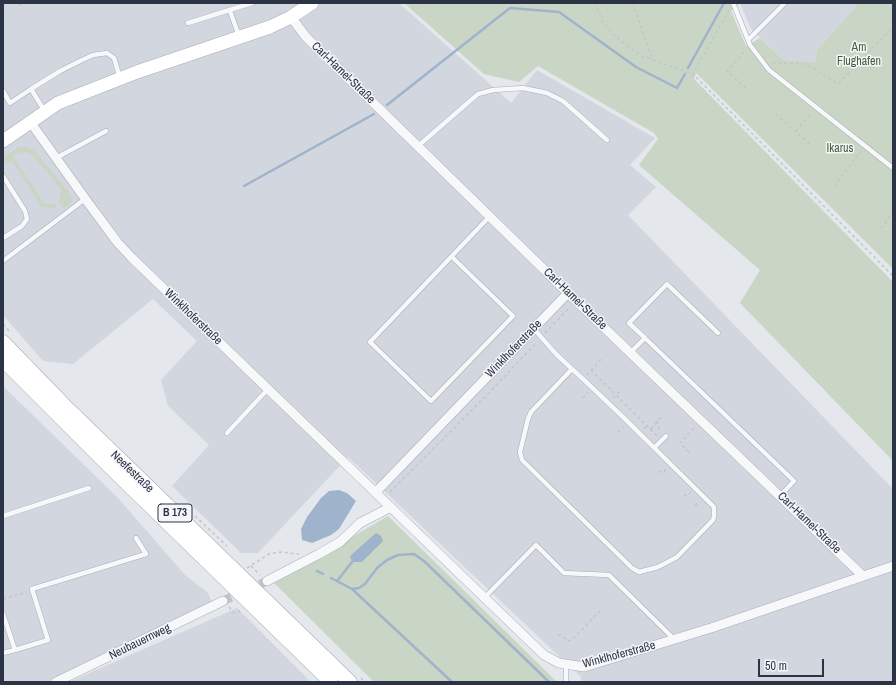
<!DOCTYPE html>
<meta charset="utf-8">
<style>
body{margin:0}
#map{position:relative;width:896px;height:685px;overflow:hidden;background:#e4e7ec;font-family:"Archivo Narrow",sans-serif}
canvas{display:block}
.frame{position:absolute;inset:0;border:4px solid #2b3445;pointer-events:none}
.scale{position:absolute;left:758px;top:659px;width:66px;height:18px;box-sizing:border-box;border:2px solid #2b3445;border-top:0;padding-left:5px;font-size:12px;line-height:14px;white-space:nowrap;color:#2b3445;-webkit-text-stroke:3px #f4f6f9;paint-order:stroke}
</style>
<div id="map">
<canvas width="896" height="685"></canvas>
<div class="frame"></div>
<div class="scale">50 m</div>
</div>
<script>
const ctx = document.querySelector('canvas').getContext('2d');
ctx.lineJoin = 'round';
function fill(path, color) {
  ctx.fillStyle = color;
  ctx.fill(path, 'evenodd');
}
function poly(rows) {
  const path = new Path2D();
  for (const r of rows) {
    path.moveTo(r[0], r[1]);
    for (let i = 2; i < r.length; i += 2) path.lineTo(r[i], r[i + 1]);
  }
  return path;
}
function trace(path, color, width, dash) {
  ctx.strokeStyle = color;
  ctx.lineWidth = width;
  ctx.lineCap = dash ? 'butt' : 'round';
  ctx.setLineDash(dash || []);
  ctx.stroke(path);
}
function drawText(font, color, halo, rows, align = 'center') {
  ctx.font = font + ' "Archivo Narrow",sans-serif';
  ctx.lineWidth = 3;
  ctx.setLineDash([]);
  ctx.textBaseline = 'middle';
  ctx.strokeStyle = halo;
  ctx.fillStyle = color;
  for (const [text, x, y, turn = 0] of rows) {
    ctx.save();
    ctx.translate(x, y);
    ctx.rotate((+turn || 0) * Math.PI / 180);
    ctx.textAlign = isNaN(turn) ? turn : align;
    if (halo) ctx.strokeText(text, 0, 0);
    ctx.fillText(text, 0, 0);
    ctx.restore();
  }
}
const built = poly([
 [3,3,399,3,511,103,537,70,655,138,630,165,656,187,628,215,893,489,893,682,582,682,580,676,348,457,258,553,241,553,172,486,209,445,168,406,161,380,197,341,153,299,73,364,43,361,3,315],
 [740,3,859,3,817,50,815,62,784,60,751,29],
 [3,386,118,498,185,575,208,593,212,603,47,682,3,682],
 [237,608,311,682,69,682]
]);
const green = poly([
 [404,3,740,3,731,11,746,46,760,38,784,60,815,62,817,50,859,3,893,3,893,269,696,73,694,79,893,282,893,461,740,303,760,270,639,165,658,139,654,133,538,66,519,82,484,74],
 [19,147,24,147,34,150,73,197,72,202,64,209,59,202,61,189,33,156,28,153,20,152,13,156,44,203,55,204,57,209,41,207,12,160,7,163,3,158],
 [388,516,557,682,374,682,274,583]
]);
const water = poly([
 [339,490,347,493,356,501,339,529,331,535,312,543,302,540,301,529,307,517,321,498,329,491],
 [376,533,381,536,383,541,362,562,352,562,350,556]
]);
const stream = poly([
 [688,68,724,3],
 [387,105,510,8,559,12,636,67,677,88,685,74],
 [244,186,374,114],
 [317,571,323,574],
 [331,578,352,589,359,588,365,584,377,568,387,560,398,555,414,554,424,561,549,682],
 [337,581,352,562],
 [352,589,452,682]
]);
const streetTunnel = poly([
 [223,601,267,581]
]);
const path = poly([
 [19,3,21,7],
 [595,3,604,24,614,35,626,45,642,56,693,74],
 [633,3,652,59],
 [729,10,693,74,893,276],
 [772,63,806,64,837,83,839,83,893,27],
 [746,88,727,71,746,50],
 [776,114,812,146],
 [796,131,812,113],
 [834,186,861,151],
 [881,228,893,212],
 [3,324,11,333],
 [545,333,570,307],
 [591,370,657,436],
 [587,375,603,357],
 [583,398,588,392],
 [613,398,620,391],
 [657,421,660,433],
 [644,429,647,426],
 [651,429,661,417,659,415],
 [618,432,624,427],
 [689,452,680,443,695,427],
 [659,471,663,473,666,469],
 [390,492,487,395,537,342],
 [684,495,687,496,691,492],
 [695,506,699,501],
 [195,516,227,546],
 [251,566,260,575],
 [247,568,269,554,280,552,299,554],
 [3,599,27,592],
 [229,607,234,613,240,611],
 [558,635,561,635,568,641,572,640,601,610],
 [361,678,365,682]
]);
const lane = poly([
 [733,3,750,45,769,70,893,168],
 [230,11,239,36],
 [188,23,252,3],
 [748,40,785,3],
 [3,91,10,103,31,89],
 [44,110,31,89,60,71,82,60,93,55,107,53,114,58,120,78],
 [418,146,478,94,493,90,523,88,547,93,563,101,607,140],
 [56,158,106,131],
 [3,176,25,211,27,219,22,226,3,238],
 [452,257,513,316,431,401,370,342,490,216],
 [3,261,85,199],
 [534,329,556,354,572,369,583,379,624,418,714,507,714,516,713,520,677,557,658,567,639,572,632,568,522,460,520,452,528,419,531,412,572,369],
 [645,338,629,323,667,284,718,333],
 [631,352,645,338,794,481,780,496],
 [227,433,268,389],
 [654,448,666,436],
 [3,516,89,488],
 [485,597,536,545,564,573,609,575,674,639],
 [3,614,15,650,3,653],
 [15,650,48,640,32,589,146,554,136,538],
 [566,682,566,664]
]);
const street = poly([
 [291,17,306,37,568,293,863,576],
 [31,123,89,204,118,243,132,258,544,655,559,663,584,667,711,628,893,566],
 [376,492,568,293],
 [267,581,319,554,340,542,360,523,391,507],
 [56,682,223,601]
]);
const secondary = poly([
 [3,141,58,103,137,72,270,27,291,17,312,3]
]);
const primary = poly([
 [3,342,68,409,350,682],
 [3,360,108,465,331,682]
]);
const shields = [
 [175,513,34]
];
const shieldNames = [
 ["B 173",175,513]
];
const parkNames = [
 ["Am",859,48],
 ["Flughafen",859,62],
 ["Ikarus",840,149]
];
const streetNames = [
 ["Carl-Hamel-Straße",343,73,44],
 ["Carl-Hamel-Straße",575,299,44],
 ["Winklhoferstraße",193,317,44],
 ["Winklhoferstraße",514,349,-46],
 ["Neefestraße",132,472,44],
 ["Carl-Hamel-Straße",809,523,44],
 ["Neubauernweg",140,642,-26],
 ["Winklhoferstraße",619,655,-15]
];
fill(built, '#d2d6de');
fill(green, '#c9d6c5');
fill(water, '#9fb4cc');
trace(stream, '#9fb4cc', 2.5);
trace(streetTunnel, '#bfc3cb', 9, [9, 4.5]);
trace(lane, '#a9aeb7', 5.5);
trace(street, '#a9aeb7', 10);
trace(secondary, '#a9aeb7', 14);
trace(primary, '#a3abb8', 15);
trace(path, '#c2c5cb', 1.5, [3, 3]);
trace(lane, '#f7f8fa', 4.5);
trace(street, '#f7f8fa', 9);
trace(secondary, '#fff', 13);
trace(primary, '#fff', 14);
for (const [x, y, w] of shields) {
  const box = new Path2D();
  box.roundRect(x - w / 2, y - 9, w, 18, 3);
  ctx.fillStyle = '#f4f6f9';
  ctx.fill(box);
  trace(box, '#2b3445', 1);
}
drawText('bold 11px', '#2b3445', null, shieldNames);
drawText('12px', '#3f6138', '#f4f6f9', parkNames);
drawText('12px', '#2b3445', '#f4f6f9', streetNames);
</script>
